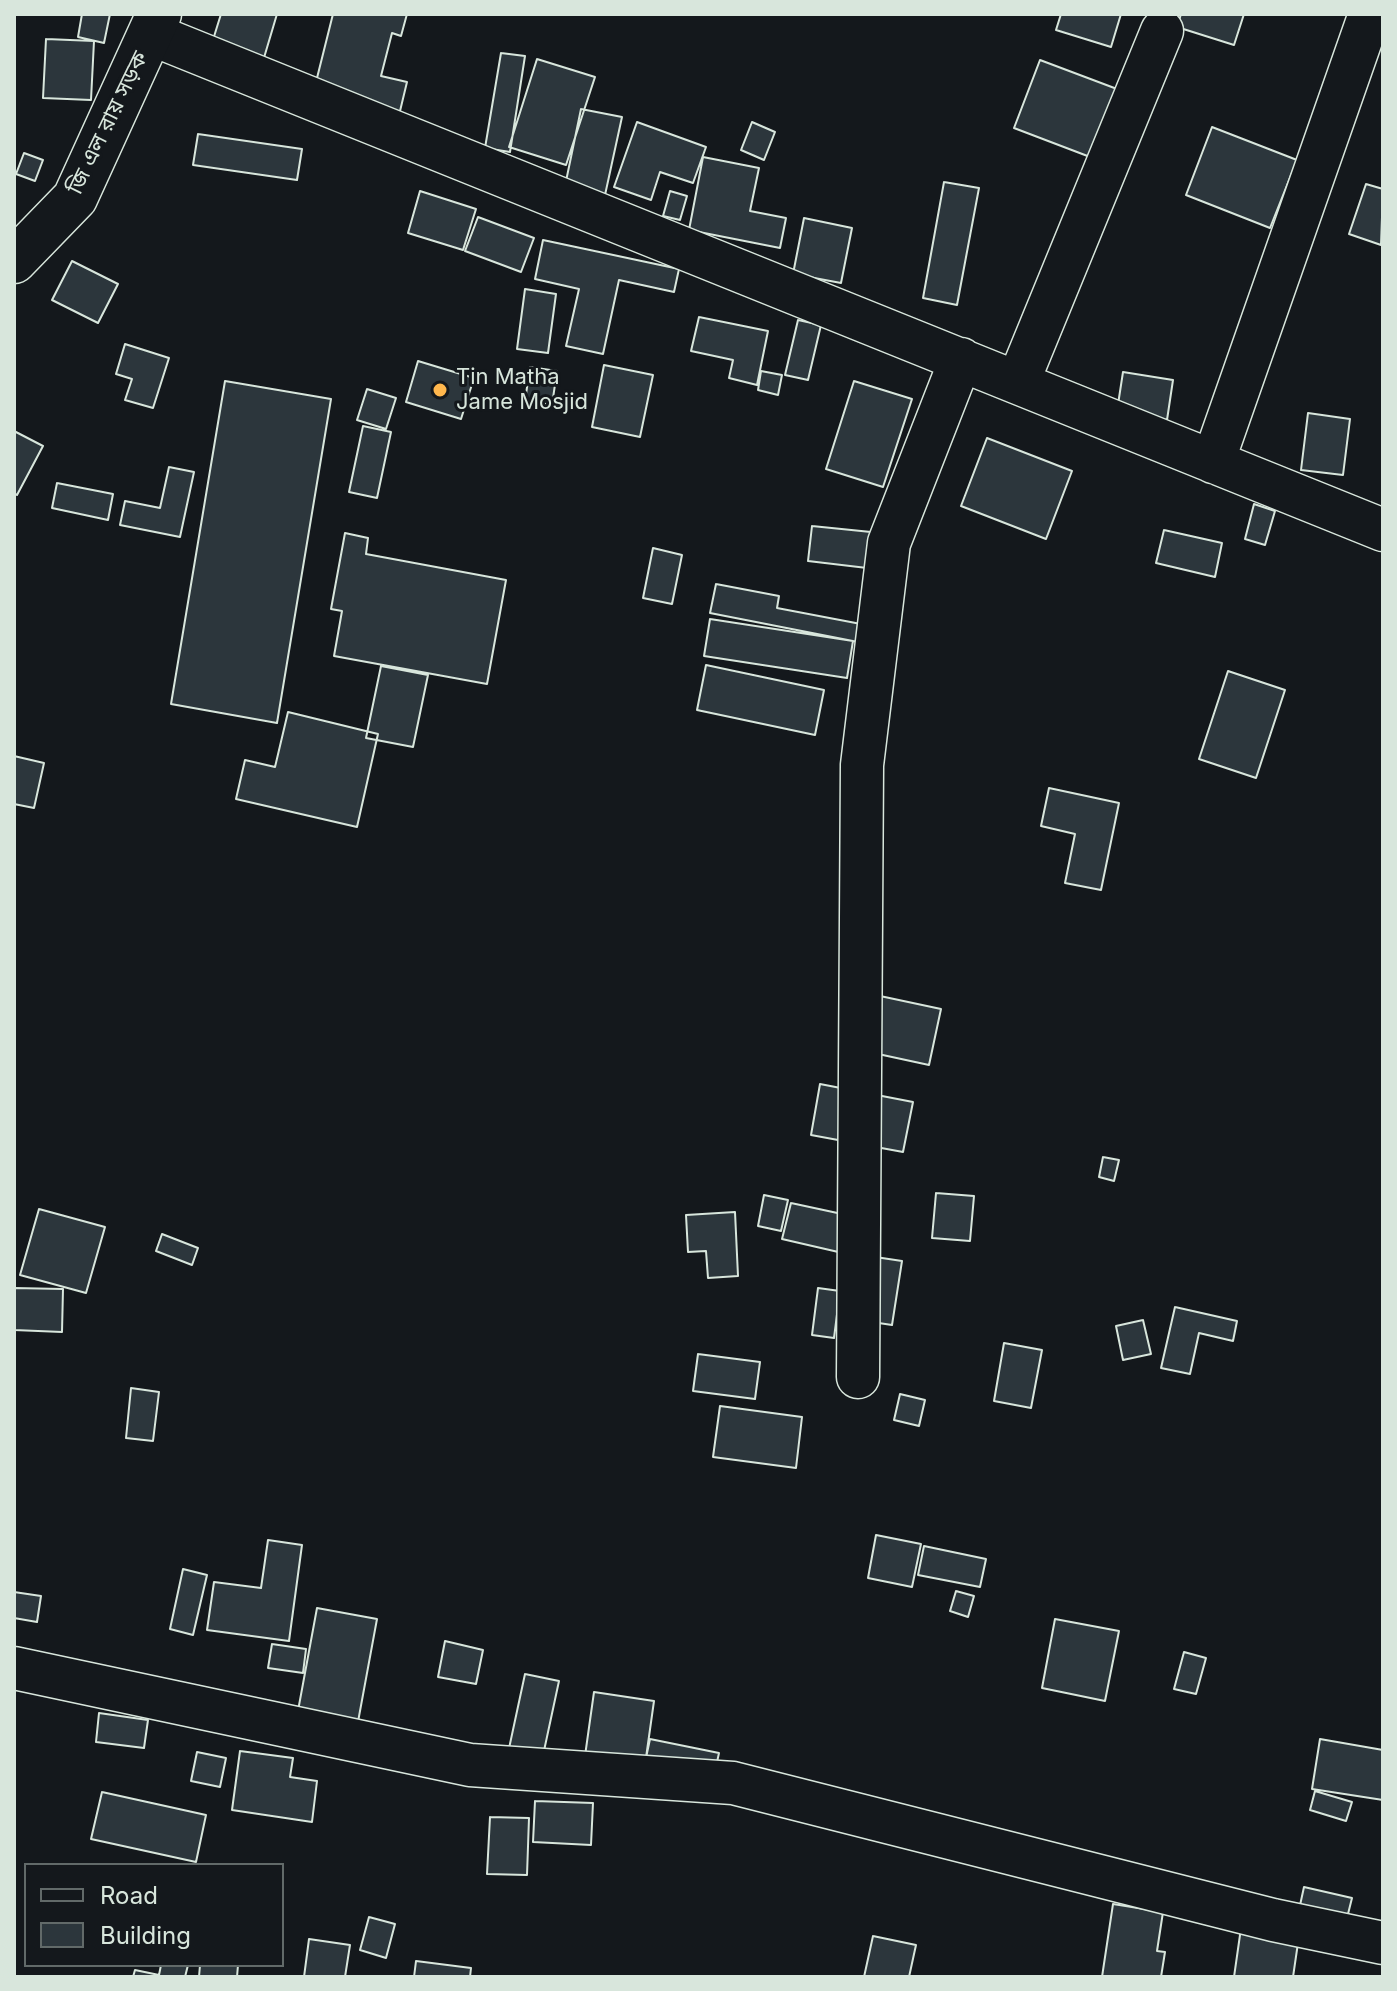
<!DOCTYPE html>
<meta charset="utf-8">
<style>
body{margin:0}
#map{position:relative;width:1397px;height:1991px;overflow:hidden;background:#14181c;font-family:Inter,sans-serif}
canvas{display:block}
.frame{position:absolute;inset:0;border:16px solid #d8e6dc;pointer-events:none}
.legend{position:absolute;left:24px;top:1863px;width:260px;height:104px;box-sizing:border-box;background:#14181c;border:2px solid #626a69;margin:0;padding:10px 14px;list-style:none;font-size:24px;color:#d8e6dc}
.legend li{display:flex;align-items:center;gap:16px;height:40px}
.legend b{width:40px;border:2px solid #626a69}
</style>
<div id="map">
<canvas width="1397" height="1991"></canvas>
<div class="frame"></div>
<ul class="legend">
<li><b style="height:10px;background:#14181c"></b>Road</li>
<li><b style="height:22px;background:#2c363c"></b>Building</li>
</ul>
</div>
<script>
const ctx = document.querySelector('canvas').getContext('2d');
ctx.lineJoin = 'round';
function fill(path, color) {
  ctx.fillStyle = color;
  ctx.fill(path, 'evenodd');
}
function poly(rows) {
  const path = new Path2D();
  for (const r of rows) {
    path.moveTo(r[0], r[1]);
    for (let i = 2; i < r.length; i += 2) path.lineTo(r[i], r[i + 1]);
  }
  return path;
}
function trace(path, color, width, dash) {
  ctx.strokeStyle = color;
  ctx.lineWidth = width;
  ctx.lineCap = dash ? 'butt' : 'round';
  ctx.setLineDash(dash || []);
  ctx.stroke(path);
}
function drawText(font, color, halo, rows, align = 'center') {
  ctx.font = font + ' Inter,"Noto Sans Bengali",sans-serif';
  ctx.lineWidth = 6;
  ctx.setLineDash([]);
  ctx.textBaseline = 'middle';
  ctx.strokeStyle = halo;
  ctx.fillStyle = color;
  for (const [text, x, y, turn = 0] of rows) {
    ctx.save();
    ctx.translate(x, y);
    ctx.rotate((+turn || 0) * Math.PI / 180);
    ctx.textAlign = isNaN(turn) ? turn : align;
    if (halo) ctx.strokeText(text, 0, 0);
    ctx.fillText(text, 0, 0);
    ctx.restore();
  }
}
const building = poly([
 [82,14,110,14,104,43,78,37,82,14],
 [221,14,277,14,255,88,203,72,221,14],
 [333,14,407,14,401,36,392,33,381,76,407,82,394,136,308,114,333,14],
 [1061,14,1121,14,1111,47,1056,30,1061,14],
 [1181,14,1244,14,1234,45,1177,27,1181,14],
 [46,39,94,41,91,100,43,98,46,39],
 [501,53,525,56,510,152,485,148,501,53],
 [537,59,595,77,566,165,509,147,537,59],
 [1040,60,1125,92,1098,160,1014,128,1040,60],
 [581,109,622,117,605,195,565,186,581,109],
 [637,122,706,147,693,183,660,172,651,200,614,187,637,122],
 [752,122,775,132,764,160,741,150,752,122],
 [1212,127,1297,160,1270,228,1186,195,1212,127],
 [198,134,302,149,297,180,193,165,198,134],
 [24,153,43,160,35,181,16,174,24,153],
 [703,157,759,168,750,211,786,218,780,248,689,230,703,157],
 [944,182,979,188,957,305,923,298,944,182],
 [1366,184,1383,189,1381,245,1349,234,1366,184],
 [420,191,476,209,463,250,408,233,420,191],
 [670,191,687,196,680,220,663,216,670,191],
 [478,217,534,238,521,272,465,251,478,217],
 [804,218,852,228,841,283,793,274,804,218],
 [543,240,679,269,674,292,619,280,603,354,566,346,579,289,535,279,543,240],
 [72,261,118,284,98,323,52,300,72,261],
 [525,289,556,294,548,353,517,349,525,289],
 [699,317,768,331,757,385,729,378,733,360,691,351,699,317],
 [798,320,821,325,808,380,785,375,798,320],
 [125,344,169,358,153,408,125,400,132,379,116,374,125,344],
 [418,361,474,378,461,419,406,402,418,361],
 [604,365,653,375,640,437,592,427,604,365],
 [530,367,557,371,552,405,525,401,530,367],
 [761,371,782,375,778,395,758,390,761,371],
 [1123,372,1173,380,1167,420,1117,411,1123,372],
 [225,381,331,399,277,723,171,704,225,381],
 [854,381,912,399,883,487,826,469,854,381],
 [367,389,396,398,386,429,357,420,367,389],
 [1308,413,1350,419,1343,475,1301,470,1308,413],
 [363,426,391,432,377,498,349,492,363,426],
 [14,431,43,446,17,495,14,493,14,431],
 [987,438,1072,471,1046,539,961,506,987,438],
 [169,467,194,472,180,537,120,525,125,501,160,508,169,467],
 [57,483,113,494,108,520,52,508,57,483],
 [1254,504,1275,511,1265,545,1245,539,1254,504],
 [812,526,871,532,867,568,808,561,812,526],
 [1164,530,1222,543,1215,577,1156,563,1164,530],
 [345,533,368,538,366,554,506,580,487,684,334,656,342,611,331,609,345,533],
 [653,548,682,555,672,604,643,598,653,548],
 [716,584,779,596,777,608,861,624,858,642,710,613,716,584],
 [710,619,853,641,847,678,704,656,710,619],
 [706,665,824,690,815,735,697,710,706,665],
 [381,666,428,675,413,747,366,738,381,666],
 [1228,671,1285,690,1256,778,1199,759,1228,671],
 [288,712,378,734,357,827,236,799,245,760,275,767,288,712],
 [14,756,44,763,34,808,14,804,14,756],
 [1049,788,1119,803,1101,890,1065,883,1075,834,1041,826,1049,788],
 [866,993,941,1009,929,1065,855,1049,866,993],
 [820,1084,913,1102,903,1152,811,1135,820,1084],
 [1103,1157,1119,1160,1114,1181,1099,1177,1103,1157],
 [936,1193,974,1196,970,1241,932,1238,936,1193],
 [764,1195,788,1200,781,1231,758,1226,764,1195],
 [791,1203,856,1217,847,1254,782,1239,791,1203],
 [39,1209,105,1227,86,1293,20,1275,39,1209],
 [735,1212,738,1276,708,1278,706,1251,688,1252,686,1215,735,1212],
 [162,1234,198,1248,192,1265,156,1251,162,1234],
 [862,1255,902,1261,892,1325,852,1319,862,1255],
 [14,1288,63,1289,62,1332,14,1330,14,1288],
 [818,1288,840,1291,834,1338,812,1335,818,1288],
 [1175,1307,1237,1321,1233,1341,1199,1333,1190,1374,1161,1368,1175,1307],
 [1143,1320,1151,1354,1123,1360,1116,1326,1143,1320],
 [1004,1343,1042,1350,1031,1408,994,1401,1004,1343],
 [698,1354,760,1362,755,1399,693,1391,698,1354],
 [131,1388,159,1392,153,1441,126,1438,131,1388],
 [900,1394,925,1400,919,1426,894,1420,900,1394],
 [720,1406,802,1417,796,1468,713,1457,720,1406],
 [876,1535,921,1544,912,1587,868,1578,876,1535],
 [268,1540,302,1545,289,1641,207,1630,214,1582,261,1588,268,1540],
 [924,1546,986,1559,980,1587,918,1575,924,1546],
 [183,1569,207,1575,193,1635,170,1629,183,1569],
 [956,1591,974,1596,968,1617,950,1611,956,1591],
 [14,1592,41,1596,37,1622,14,1618,14,1592],
 [317,1608,377,1619,355,1738,295,1727,317,1608],
 [1055,1619,1119,1631,1105,1701,1042,1688,1055,1619],
 [445,1641,483,1650,476,1684,438,1677,445,1641],
 [272,1644,306,1649,303,1673,268,1668,272,1644],
 [1184,1652,1206,1658,1196,1694,1174,1689,1184,1652],
 [525,1674,559,1681,536,1788,502,1781,525,1674],
 [594,1692,654,1701,644,1772,584,1763,594,1692],
 [99,1713,148,1720,144,1748,96,1742,99,1713],
 [650,1739,719,1753,712,1785,643,1772,650,1739],
 [1320,1739,1383,1750,1383,1800,1312,1789,1320,1739],
 [240,1751,293,1758,290,1777,317,1781,312,1822,232,1810,240,1751],
 [197,1752,226,1758,220,1787,191,1781,197,1752],
 [1315,1791,1352,1802,1346,1821,1310,1810,1315,1791],
 [102,1792,206,1815,196,1862,91,1839,102,1792],
 [535,1801,593,1803,591,1845,533,1842,535,1801],
 [490,1817,529,1818,527,1875,487,1874,490,1817],
 [1304,1887,1352,1898,1344,1930,1297,1919,1304,1887],
 [1113,1904,1163,1912,1157,1951,1165,1952,1161,1977,1102,1977,1113,1904],
 [369,1917,395,1924,386,1958,360,1950,369,1917],
 [1241,1928,1299,1936,1293,1977,1234,1977,1241,1928],
 [873,1936,916,1945,909,1977,864,1977,873,1936],
 [309,1939,350,1945,345,1977,304,1977,309,1939],
 [416,1961,471,1968,470,1977,414,1977,416,1961],
 [161,1965,188,1965,185,1977,133,1977,135,1970,159,1975,161,1965],
 [200,1965,238,1965,237,1977,199,1977,200,1965]
]);
const minor = poly([
 [151,34,1383,530],
 [1018,382,1162,31],
 [1213,462,1370,14],
 [858,1377,862,765,889,543,961,359],
 [14,1668,470,1765,733,1783,1273,1920,1383,1943]
]);
const major = poly([
 [14,261,75,198,159,14]
]);
const markers = [
 [440,390,8,"#ffb74d"]
];
const streetNames = [
 ["জি এল রায় সড়ক",108,123,-64]
];
const poiNames = [
 ["Tin Matha",456,377],
 ["Jame Mosjid",456,402]
];
fill(building, '#2c363c');
trace(building, '#d8e6dc', 2);
trace(minor, '#d8e6dc', 45);
trace(major, '#d8e6dc', 47);
trace(minor, '#14181c', 42);
trace(major, '#14181c', 44);
for (const [x, y, r, color] of markers) {
  const dot = new Path2D();
  dot.arc(x, y, r, 0, 2 * Math.PI);
  ctx.fillStyle = color;
  ctx.fill(dot);
  trace(dot, '#14181c', 3);
}
drawText('22px', '#d8e6dc', '#14181c', streetNames);
drawText('22px', '#d8e6dc', '#14181c', poiNames, 'left');
</script>
